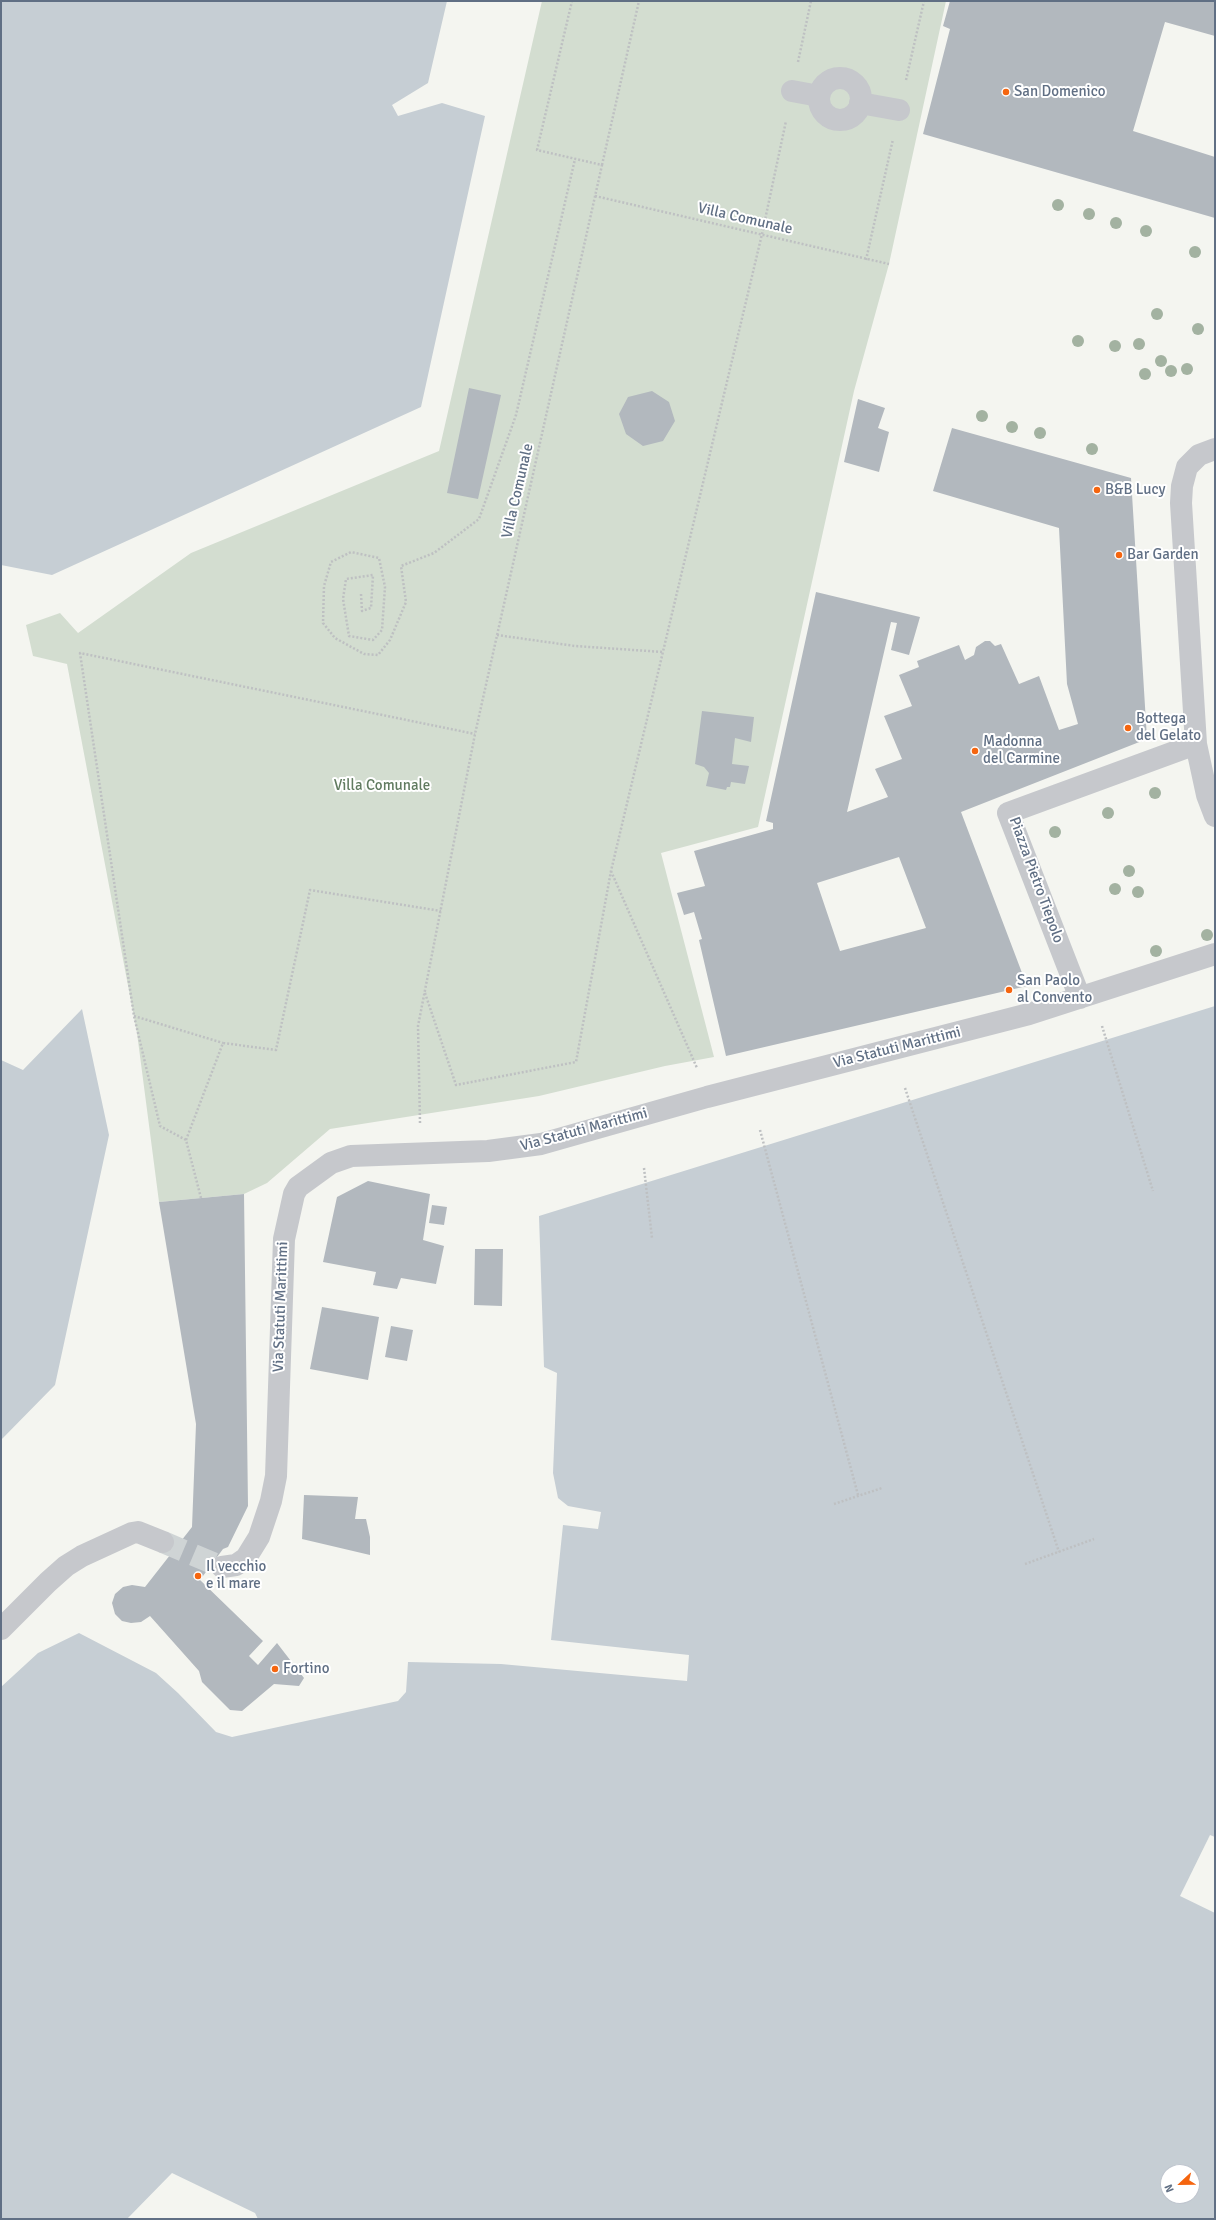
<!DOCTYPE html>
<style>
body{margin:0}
#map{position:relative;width:1216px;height:2220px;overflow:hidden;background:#f4f5f0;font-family:Signika,sans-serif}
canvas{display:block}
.frame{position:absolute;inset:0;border:2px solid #606f84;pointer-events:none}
.north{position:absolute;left:1160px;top:2164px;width:40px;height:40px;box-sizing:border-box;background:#fff;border:1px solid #bfc5ce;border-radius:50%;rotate:248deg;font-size:11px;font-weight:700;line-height:16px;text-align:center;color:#606f84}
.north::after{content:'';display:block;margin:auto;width:14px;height:18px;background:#f5650f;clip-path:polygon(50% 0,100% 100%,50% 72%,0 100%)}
</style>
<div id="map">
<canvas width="1216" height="2220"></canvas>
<div class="frame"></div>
<div class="north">N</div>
</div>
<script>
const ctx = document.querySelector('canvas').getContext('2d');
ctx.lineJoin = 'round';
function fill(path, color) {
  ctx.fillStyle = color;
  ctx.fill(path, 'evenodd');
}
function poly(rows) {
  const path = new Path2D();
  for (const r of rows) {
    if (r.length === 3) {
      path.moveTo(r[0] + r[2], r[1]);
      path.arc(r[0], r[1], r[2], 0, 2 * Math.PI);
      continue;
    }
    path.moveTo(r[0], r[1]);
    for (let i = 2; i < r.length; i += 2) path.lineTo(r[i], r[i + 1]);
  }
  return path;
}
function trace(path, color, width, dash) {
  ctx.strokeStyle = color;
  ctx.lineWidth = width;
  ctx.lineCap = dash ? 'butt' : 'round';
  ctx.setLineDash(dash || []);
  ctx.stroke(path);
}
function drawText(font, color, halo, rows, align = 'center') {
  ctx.font = font + ' Signika,sans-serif';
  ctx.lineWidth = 4;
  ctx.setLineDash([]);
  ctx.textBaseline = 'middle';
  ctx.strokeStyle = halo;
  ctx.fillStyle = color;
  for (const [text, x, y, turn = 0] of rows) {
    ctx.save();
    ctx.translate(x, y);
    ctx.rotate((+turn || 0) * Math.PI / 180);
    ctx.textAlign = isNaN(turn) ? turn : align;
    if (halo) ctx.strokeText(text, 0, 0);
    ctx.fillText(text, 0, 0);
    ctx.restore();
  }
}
const green = poly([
 [542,1,946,1,889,264,854,391,758,827,661,853,714,1057,665,1066,539,1096,330,1129,267,1183,244,1194,159,1202,137,1033,67,664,33,656,26,625,60,613,78,633,191,553,439,451]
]);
const water = poly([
 [1,1,447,1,428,83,392,105,398,116,442,103,485,116,421,407,52,575,1,565],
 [1215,1006,1215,2219,258,2219,255,2213,172,2173,127,2219,1,2219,1,1687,38,1653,79,1633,156,1673,178,1693,216,1732,232,1737,398,1701,406,1692,408,1662,501,1664,687,1681,689,1655,551,1640,563,1525,598,1529,601,1512,568,1506,558,1498,553,1473,557,1373,544,1367,539,1216],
 [1168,2172,1192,2172,1192,2196,1168,2196],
 [82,1009,109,1135,55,1385,1,1440,1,1060,23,1070]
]);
const pier = poly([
 [1210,1835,1215,1837,1215,1913,1180,1896]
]);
const building = poly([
 [950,1,1215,1,1215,36,1165,22,1133,131,1215,157,1215,218,923,134,950,29,943,26],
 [469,388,501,395,478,499,447,493],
 [652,391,669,402,675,421,663,441,643,446,626,434,619,414,628,397],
 [858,399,885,408,878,428,889,432,879,472,844,462],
 [952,428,1131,478,1147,739,961,812,1027,986,726,1056,699,940,702,939,694,912,684,915,677,893,705,886,694,851,773,829,773,823,766,821,816,592,920,617,909,655,891,650,897,623,891,622,847,812,888,797,875,769,902,759,884,716,912,706,899,675,919,667,917,661,959,645,965,660,974,655,976,647,985,641,990,641,995,646,1001,644,1019,684,1039,676,1059,730,1078,724,1067,684,1059,528,933,491],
 [899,857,926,928,840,951,817,883],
 [702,711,754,717,751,742,735,738,732,764,749,766,745,784,731,782,730,787,727,787,726,790,706,786,709,773,704,767,695,764],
 [368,1181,430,1194,423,1240,444,1246,436,1284,401,1278,397,1289,373,1285,376,1272,323,1262,337,1197],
 [244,1194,248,1506,228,1547,223,1549,200,1580,263,1641,249,1656,258,1665,277,1643,304,1678,299,1686,274,1684,242,1711,230,1710,202,1682,199,1671,150,1616,141,1622,131,1623,122,1621,115,1614,112,1603,115,1594,123,1587,132,1585,145,1587,192,1527,196,1424,159,1202],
 [432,1205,447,1207,444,1225,429,1223],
 [475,1249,503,1249,502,1306,474,1305],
 [322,1307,379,1317,368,1380,310,1369],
 [391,1326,413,1330,407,1361,385,1357],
 [304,1495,358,1497,355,1519,366,1519,370,1537,370,1555,302,1539]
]);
const minorTunnel = poly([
 [163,1542,222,1567]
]);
const path = poly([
 [798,62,811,1],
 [906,80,924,1],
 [602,165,639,1],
 [595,196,889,264],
 [866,260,893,139],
 [361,594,362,611,371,608,373,575,346,579,343,599,349,636,373,640,382,630,385,587,379,558,351,552,331,562,324,586,323,623,335,638,364,654,378,655,390,640,406,602,401,566,434,553,479,519,516,415,575,159],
 [497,635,575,646,663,652],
 [611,871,697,1068],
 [425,993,456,1085,576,1062,611,871,762,234,786,121],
 [134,1016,223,1043],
 [1102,1026,1153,1191],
 [905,1088,1059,1552],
 [420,1123,418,1026,475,734,602,165,537,150,572,1],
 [760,1130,858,1495],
 [186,1140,223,1043,276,1050,310,890,441,911],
 [644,1168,652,1238],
 [201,1198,186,1140,160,1126,134,1016,80,653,475,734],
 [834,1504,882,1488],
 [1025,1564,1094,1539]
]);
const minor = poly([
 [840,99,21],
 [792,91,819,96],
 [860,103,899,110],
 [1215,449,1199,455,1187,467,1182,486,1181,503,1196,744,1207,795,1215,816],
 [1080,998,1008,813,1196,744],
 [222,1567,236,1565,246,1558,259,1537,271,1501,276,1476,284,1239,294,1194,298,1187,331,1163,351,1156,488,1151,541,1144,707,1097,1029,1014,1215,954],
 [1,1629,48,1582,66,1566,82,1556,132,1533,138,1532,163,1542]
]);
const trees = [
 [1058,205],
 [1089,214],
 [1116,223],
 [1146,231],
 [1195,252],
 [1157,314],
 [1198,329],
 [1078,341],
 [1139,344],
 [1115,346],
 [1161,361],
 [1187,369],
 [1171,371],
 [1145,374],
 [982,416],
 [1012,427],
 [1040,433],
 [1092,449],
 [1155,793],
 [1108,813],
 [1055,832],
 [1129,871],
 [1115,889],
 [1138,892],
 [1207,935],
 [1156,951]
];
const markers = [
 [1006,92,4,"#f5650f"],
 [1097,490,4,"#f5650f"],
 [1119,555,4,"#f5650f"],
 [1128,728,4,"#f5650f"],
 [975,751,4,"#f5650f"],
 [1009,990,4,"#f5650f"],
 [198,1576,4,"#f5650f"],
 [275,1669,4,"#f5650f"]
];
const poiNames = [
 ["San Domenico",1014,92],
 ["B&B Lucy",1105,490],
 ["Bar Garden",1127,555],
 ["Bottega",1136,719],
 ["del Gelato",1136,736],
 ["Madonna",983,742],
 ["del Carmine",983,759],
 ["San Paolo",1017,981],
 ["al Convento",1017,998],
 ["Il vecchio",206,1567],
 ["e il mare",206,1584],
 ["Fortino",283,1669]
];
const streetNames = [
 ["Villa Comunale",745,219,13],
 ["Villa Comunale",518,491,-77],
 ["Piazza Pietro Tiepolo",1036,880,70],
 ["Via Statuti Marittimi",897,1048,-14],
 ["Via Statuti Marittimi",584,1130,-15],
 ["Via Statuti Marittimi",281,1307,-88]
];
const parkNames = [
 ["Villa Comunale",382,786]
];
fill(green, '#d3ddd0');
fill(water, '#c6ced4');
fill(pier, '#f4f5f0');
fill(building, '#b2b8be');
trace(minorTunnel, '#cfd4d5', 22, [22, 11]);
trace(path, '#bec0c2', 2.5, [2, 2]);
trace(minor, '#c6c8cc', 22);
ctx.fillStyle = '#a3b2a1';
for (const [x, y] of trees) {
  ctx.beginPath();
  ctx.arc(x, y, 6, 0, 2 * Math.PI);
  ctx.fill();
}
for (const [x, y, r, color] of markers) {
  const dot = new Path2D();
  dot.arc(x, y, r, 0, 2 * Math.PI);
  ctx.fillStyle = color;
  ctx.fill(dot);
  trace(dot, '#fff', 1.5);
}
drawText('15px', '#606f84', '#fff', poiNames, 'left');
drawText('15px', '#606f84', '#fff', streetNames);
drawText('15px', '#617b60', '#fff', parkNames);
</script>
